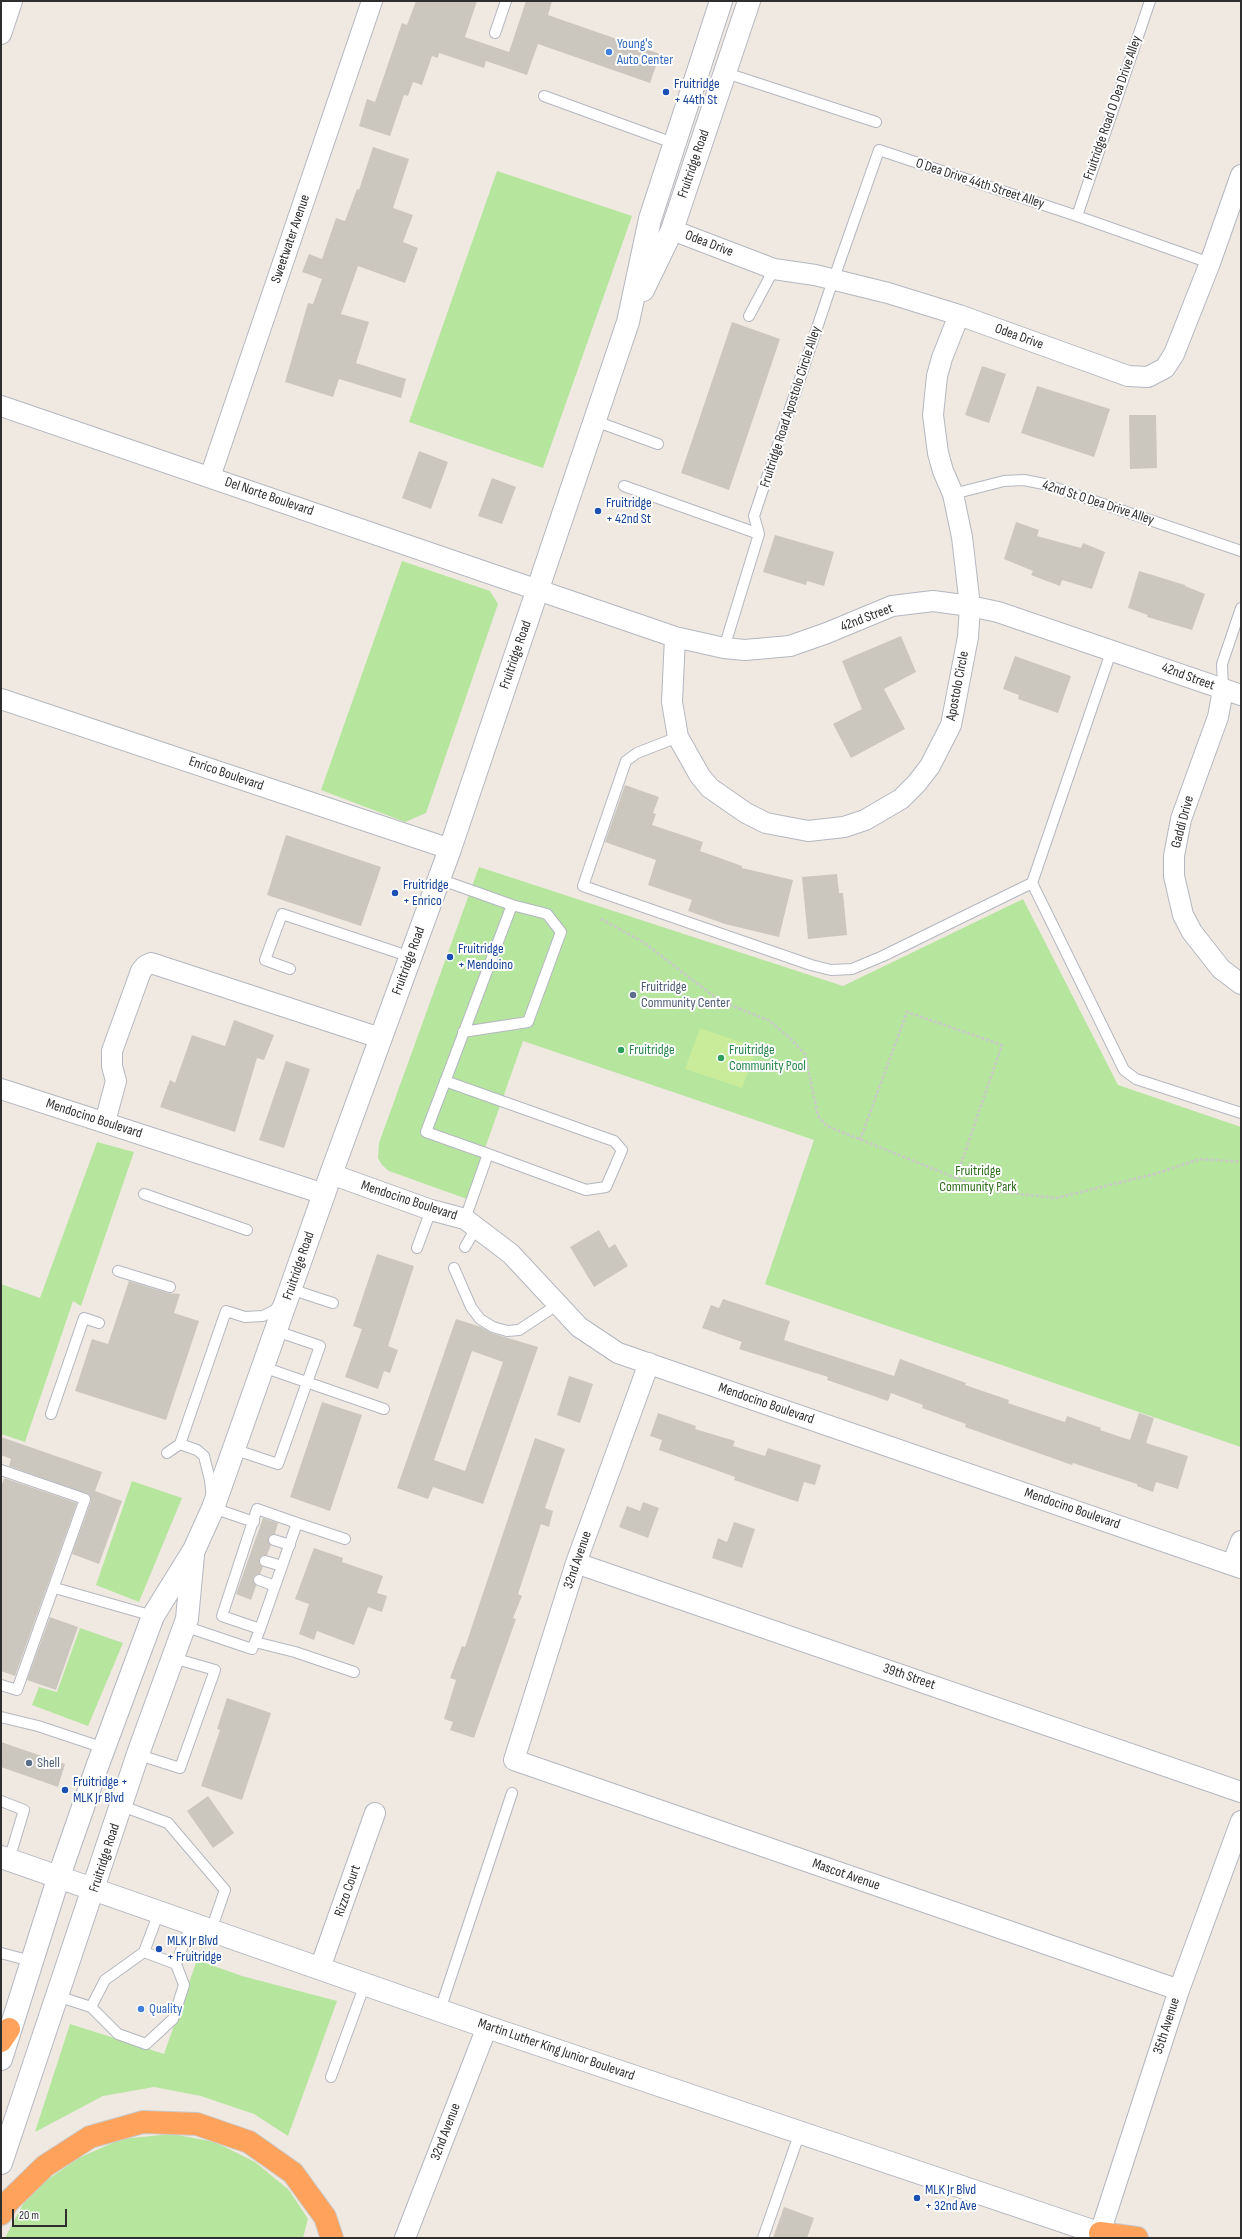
<!DOCTYPE html>
<style>
body{margin:0}
#map{position:relative;width:1242px;height:2239px;overflow:hidden;background:#efe9e1;font-family:"Sofia Sans Condensed",sans-serif}
canvas{display:block}
.frame{position:absolute;inset:0;border:2px solid #2e2e2e;pointer-events:none}
.scale{position:absolute;left:12px;top:2209px;width:55px;height:18px;box-sizing:border-box;border:2px solid #2e2e2e;border-top:0;padding-left:5px;font-size:12px;line-height:14px;white-space:nowrap;color:#2e2e2e;-webkit-text-stroke:3px #fff;paint-order:stroke}
</style>
<div id="map">
<canvas width="1242" height="2239"></canvas>
<div class="frame"></div>
<div class="scale">20 m</div>
</div>
<script>
const ctx = document.querySelector('canvas').getContext('2d');
ctx.lineJoin = 'round';
function fill(path, color) {
  ctx.fillStyle = color;
  ctx.fill(path, 'evenodd');
}
function poly(rows) {
  const path = new Path2D();
  for (const r of rows) {
    path.moveTo(r[0], r[1]);
    for (let i = 2; i < r.length; i += 2) path.lineTo(r[i], r[i + 1]);
  }
  return path;
}
function trace(path, color, width, dash) {
  ctx.strokeStyle = color;
  ctx.lineWidth = width;
  ctx.lineCap = dash ? 'butt' : 'round';
  ctx.setLineDash(dash || []);
  ctx.stroke(path);
}
function drawText(font, color, halo, rows, align = 'center') {
  ctx.font = font + ' "Sofia Sans Condensed",sans-serif';
  ctx.lineWidth = 4;
  ctx.setLineDash([]);
  ctx.textBaseline = 'middle';
  ctx.strokeStyle = halo;
  ctx.fillStyle = color;
  for (const [text, x, y, turn = 0] of rows) {
    ctx.save();
    ctx.translate(x, y);
    ctx.rotate((+turn || 0) * Math.PI / 180);
    ctx.textAlign = isNaN(turn) ? turn : align;
    if (halo) ctx.strokeText(text, 0, 0);
    ctx.fillText(text, 0, 0);
    ctx.restore();
  }
}
const green = poly([
 [497,171,632,216,543,468,409,422],
 [402,561,490,591,498,604,426,813,405,822,321,790],
 [479,867,843,986,1023,899,1118,1085,1241,1127,1241,1447,765,1284,814,1140,523,1041,467,1199,389,1171,382,1165,378,1158,379,1143],
 [97,1142,134,1152,81,1306,73,1301,25,1442,1,1434,1,1284,40,1298],
 [132,1481,182,1498,139,1602,96,1585],
 [80,1628,123,1643,88,1726,32,1705,39,1687,57,1692],
 [197,1960,242,1976,337,2001,288,2136,254,2114,201,2096,154,2087,103,2096,35,2132,70,2024,164,2054],
 [172,2134,215,2142,255,2162,289,2190,308,2219,303,2238,5,2238,23,2204,47,2180,79,2158,121,2139]
]);
const pitch = poly([
 [700,1028,757,1048,742,1088,685,1069]
]);
const building = poly([
 [416,1,477,1,465,37,509,52,526,1,552,1,548,15,660,54,650,83,538,44,527,75,486,61,484,68,439,53,438,58,432,56,422,85,413,82,408,96,404,95,390,136,359,126,367,99,375,102,402,23,407,25],
 [373,147,409,159,393,208,413,215,403,242,418,248,405,283,358,266,341,314,369,322,356,363,406,379,401,398,339,379,333,397,285,382,308,303,313,304,322,279,302,272,309,254,322,259,336,218,345,221,357,189,359,190],
 [732,322,780,339,729,490,681,473],
 [982,366,1006,374,989,423,965,415],
 [1037,386,1110,409,1094,457,1021,433],
 [1129,415,1156,415,1157,468,1130,469],
 [419,451,448,462,431,509,402,498],
 [492,478,516,487,502,524,478,516],
 [1016,522,1039,530,1037,536,1081,548,1083,543,1105,552,1092,589,1062,580,1060,586,1031,575,1033,571,1004,559],
 [775,535,834,552,824,586,807,581,806,585,763,572],
 [1139,571,1185,585,1185,586,1205,594,1192,630,1147,617,1148,615,1128,608],
 [901,636,916,672,884,689,905,729,851,758,833,724,862,709,842,661],
 [1015,656,1071,676,1058,713,1018,699,1019,695,1003,689],
 [625,785,659,797,653,813,656,814,652,825,703,842,700,851,742,866,742,868,793,880,779,937,725,924,688,911,692,900,648,885,656,860,605,842],
 [286,835,381,867,361,926,267,895],
 [837,874,839,893,843,893,847,935,808,939,802,877],
 [234,1020,274,1035,264,1060,257,1058,235,1132,160,1107,170,1080,175,1083,192,1035,225,1046],
 [286,1061,310,1069,284,1148,259,1140],
 [599,1230,609,1248,615,1244,628,1266,594,1287,570,1247],
 [377,1254,414,1266,388,1346,398,1350,390,1373,384,1371,378,1389,345,1377,362,1329,353,1326],
 [129,1281,168,1293,180,1294,174,1313,199,1321,166,1420,75,1391,92,1339,108,1344],
 [723,1299,790,1321,784,1340,894,1376,900,1359,966,1383,965,1385,1009,1400,1008,1403,1065,1422,1067,1416,1101,1428,1100,1430,1130,1440,1139,1413,1154,1418,1146,1443,1188,1456,1178,1489,1156,1482,1153,1492,1137,1486,1137,1484,1073,1463,1072,1465,965,1427,966,1424,922,1408,923,1405,891,1393,888,1401,827,1380,828,1377,739,1349,742,1342,702,1328,711,1305,719,1308],
 [456,1319,481,1327,491,1333,538,1347,483,1504,433,1487,428,1499,397,1488],
 [472,1351,503,1362,465,1471,434,1460],
 [569,1376,593,1384,580,1423,557,1415],
 [322,1402,362,1415,330,1511,290,1497],
 [658,1413,696,1426,695,1429,735,1441,733,1446,765,1456,768,1448,821,1465,815,1485,804,1482,798,1502,734,1480,735,1477,659,1450,662,1440,650,1436],
 [1,1437,102,1472,95,1491,122,1501,99,1564,72,1554,91,1501,90,1495,9,1466,11,1459,1,1455],
 [535,1438,565,1449,545,1508,553,1511,549,1527,541,1524,518,1594,522,1596,513,1618,516,1619,474,1738,450,1730,453,1722,444,1719,456,1680,450,1678,462,1646,465,1647],
 [4,1478,77,1503,15,1676,1,1671,1,1488],
 [643,1502,659,1508,648,1538,619,1527,627,1506,640,1511],
 [263,1518,278,1523,275,1534,268,1538,271,1545,267,1555,263,1555,259,1559,259,1563,263,1567,260,1574,255,1575,253,1578,256,1586,251,1600,236,1594],
 [734,1522,755,1529,742,1568,712,1558,718,1538,727,1542],
 [314,1548,343,1558,342,1562,383,1576,377,1593,387,1596,382,1612,368,1607,354,1645,317,1631,314,1640,299,1634,309,1604,295,1599],
 [50,1617,78,1627,56,1690,27,1680],
 [227,1698,271,1713,242,1800,201,1786,220,1730,217,1729],
 [1,1742,65,1764,58,1787,1,1767],
 [208,1796,234,1833,213,1848,187,1811],
 [784,2207,814,2218,807,2238,773,2238]
]);
const path = poly([
 [601,919,643,942,720,1001,768,1020,789,1037,805,1054,818,1116,827,1126,956,1178,993,1191,1056,1198,1155,1174,1200,1159,1241,1162],
 [860,1140,907,1012,1002,1045,956,1178]
]);
const lane = poly([
 [495,33,506,1],
 [726,73,876,122],
 [544,96,673,143],
 [1077,216,1150,1],
 [749,316,774,269],
 [595,421,658,444],
 [624,486,759,534,724,648],
 [953,494,1004,481,1024,480,1044,484,1241,551],
 [759,534,754,516,827,298,879,150,1077,216,1210,263],
 [1223,690,1222,664,1241,608],
 [678,737,637,753,626,761,583,886,811,965,831,970,852,969,883,956,1032,883,1112,649],
 [439,879,512,905,426,1132,488,1154,465,1219],
 [1032,883,1124,1070,1136,1079,1241,1113],
 [290,969,265,960,282,914,411,957],
 [463,1032,528,1022,561,932,547,914,512,905],
 [445,1081,614,1141,622,1150,606,1187,586,1190,488,1154],
 [144,1194,247,1230],
 [465,1247,476,1228],
 [417,1248,431,1210],
 [454,1268,471,1307,480,1319,493,1327,507,1331,519,1330,557,1305],
 [118,1271,170,1287],
 [289,1291,290,1289,333,1303],
 [263,1367,384,1409],
 [51,1414,84,1318,99,1323],
 [180,1444,197,1450,204,1456,210,1480,213,1508,254,1522],
 [233,1449,278,1464,320,1346,276,1331],
 [167,1453,180,1444,226,1311,245,1317,263,1316,275,1310,279,1304],
 [1,1470,85,1499,17,1690,1,1685],
 [297,1523,345,1539],
 [274,1540,290,1545],
 [265,1561,282,1566],
 [259,1580,275,1586],
 [55,1588,153,1616],
 [184,1626,252,1649,255,1642,260,1629,282,1566,297,1523,257,1509,222,1616,260,1629],
 [255,1642,295,1652,354,1672],
 [1,1717,38,1726,104,1748],
 [139,1755,180,1768,215,1670,173,1658],
 [1,1801,24,1810,9,1860],
 [122,1806,168,1823,225,1890,211,1930],
 [144,1952,159,1912],
 [1,1953,31,1961],
 [57,1996,91,2007,118,2034,146,2044,173,2019,184,1985,176,1964,191,1924],
 [91,2007,105,1980,144,1952,176,1964],
 [440,2010,512,1793],
 [331,2077,365,1984],
 [763,2238,800,2132]
]);
const street = poly([
 [1,34,12,1],
 [672,230,774,269,815,275,888,293,959,315,1128,376,1148,377,1165,368,1174,354,1210,263,1241,175],
 [1,406,675,637,724,648,745,650,790,646,827,633,892,606,933,601,970,606,998,612,1241,695],
 [210,477,372,1],
 [675,637,672,702,678,737,700,776,710,788,746,813,766,823,808,831,844,827,865,820,901,799,917,783,930,766,951,725,968,637,970,606,962,537,953,494,943,471,938,453,933,415,937,376,942,358,959,315],
 [1223,690,1218,717,1181,819,1174,856,1174,876,1183,915,1192,932,1221,969,1241,984],
 [1,699,450,849],
 [1,1089,324,1194],
 [105,1122,116,1081,112,1066,112,1051,141,971,145,966,151,963,380,1038],
 [331,1174,431,1210,465,1219,511,1254,579,1327,618,1353,1241,1568],
 [649,1363,576,1563,514,1760,1179,1990],
 [576,1563,1241,1792],
 [1232,1565,1241,1541],
 [320,1968,375,1813],
 [1100,2233,1179,1990,1241,1821],
 [405,2238,487,2027]
]);
const secondary = poly([
 [643,290,672,230,749,1],
 [1,1857,487,2027,1113,2238],
 [1,2059,59,1876,97,1767,153,1616,194,1550,213,1508,331,1174,450,849,628,322,650,219,721,1],
 [1,2163,139,1751,187,1619,193,1555]
]);
const highway = poly([
 [1,2041,9,2029],
 [1,2214,7,2203,45,2166,90,2137,143,2122,197,2124,249,2142,293,2173,325,2217,332,2238],
 [1100,2233,1137,2238]
]);
const markers = [
 [609,52,4,"#3f7fe0"],
 [666,92,4,"#1a4fb4"],
 [598,511,4,"#1a4fb4"],
 [395,893,4,"#1a4fb4"],
 [450,957,4,"#1a4fb4"],
 [633,995,4,"#5c6f8a"],
 [621,1050,4,"#2e9e5b"],
 [721,1058,4,"#2e9e5b"],
 [29,1763,4,"#5c6f8a"],
 [65,1790,4,"#1a4fb4"],
 [159,1949,4,"#1a4fb4"],
 [141,2009,4,"#3f7fe0"],
 [917,2198,4,"#1a4fb4"]
];
const shopNames = [
 ["Young's",617,44],
 ["Auto Center",617,60],
 ["Quality",149,2009]
];
const transitNames = [
 ["Fruitridge",674,84],
 ["+ 44th St",674,100],
 ["Fruitridge",606,503],
 ["+ 42nd St",606,519],
 ["Fruitridge",403,885],
 ["+ Enrico",403,901],
 ["Fruitridge",458,949],
 ["+ Mendoino",458,965],
 ["Fruitridge +",73,1782],
 ["MLK Jr Blvd",73,1798],
 ["MLK Jr Blvd",167,1941],
 ["+ Fruitridge",167,1957],
 ["MLK Jr Blvd",925,2190],
 ["+ 32nd Ave",925,2206]
];
const streetNames = [
 ["Fruitridge Road O Dea Drive Alley",1113,108,-71],
 ["Fruitridge Road",694,164,-71],
 ["O Dea Drive 44th Street Alley",980,184,18],
 ["Sweetwater Avenue",291,239,-71],
 ["Odea Drive",709,244,21],
 ["Odea Drive",1019,337,20],
 ["Fruitridge Road Apostolo Circle Alley",791,407,-72],
 ["Del Norte Boulevard",269,497,19],
 ["42nd St O Dea Drive Alley",1098,503,18],
 ["42nd Street",867,618,-21],
 ["Fruitridge Road",516,655,-71],
 ["42nd Street",1188,677,20],
 ["Apostolo Circle",958,686,-79],
 ["Enrico Boulevard",226,774,19],
 ["Gaddi Drive",1183,822,-75],
 ["Fruitridge Road",409,961,-70],
 ["Mendocino Boulevard",94,1119,18],
 ["Mendocino Boulevard",409,1201,18],
 ["Fruitridge Road",299,1266,-71],
 ["Mendocino Boulevard",766,1404,19],
 ["Mendocino Boulevard",1072,1509,19],
 ["32nd Avenue",578,1560,-71],
 ["39th Street",909,1677,19],
 ["Fruitridge Road",105,1858,-72],
 ["Mascot Avenue",846,1875,19],
 ["Rizzo Court",348,1891,-71],
 ["35th Avenue",1167,2026,-72],
 ["Martin Luther King Junior Boulevard",556,2050,19],
 ["32nd Avenue",446,2132,-69]
];
const serviceNames = [
 ["Fruitridge",641,987],
 ["Community Center",641,1003],
 ["Shell",37,1763]
];
const leisureNames = [
 ["Fruitridge",629,1050],
 ["Fruitridge",729,1050],
 ["Community Pool",729,1066]
];
const parkNames = [
 ["Fruitridge",978,1171],
 ["Community Park",978,1187]
];
fill(green, '#b6e59e');
fill(pitch, '#c9ec9a');
fill(building, '#cbc7bf');
trace(lane, '#b4b7c1', 12);
trace(street, '#b4b7c1', 22);
trace(secondary, '#b4b7c1', 24);
trace(highway, '#c9c9c9', 24);
trace(path, '#c9c9c9', 2.5, [3, 2]);
trace(lane, '#fff', 10);
trace(street, '#fff', 20);
trace(secondary, '#fff', 22);
trace(highway, '#ffa35c', 22);
for (const [x, y, r, color] of markers) {
  const dot = new Path2D();
  dot.arc(x, y, r, 0, 2 * Math.PI);
  ctx.fillStyle = color;
  ctx.fill(dot);
  trace(dot, '#fff', 1.5);
}
drawText('14px', '#366cbe', '#fff', shopNames, 'left');
drawText('14px', '#164399', '#fff', transitNames, 'left');
drawText('14px', '#2e2e2e', '#fff', streetNames);
drawText('14px', '#4e5e75', '#fff', serviceNames, 'left');
drawText('14px', '#27864d', '#fff', leisureNames, 'left');
drawText('14px', '#2c6e1b', '#fff', parkNames);
</script>
